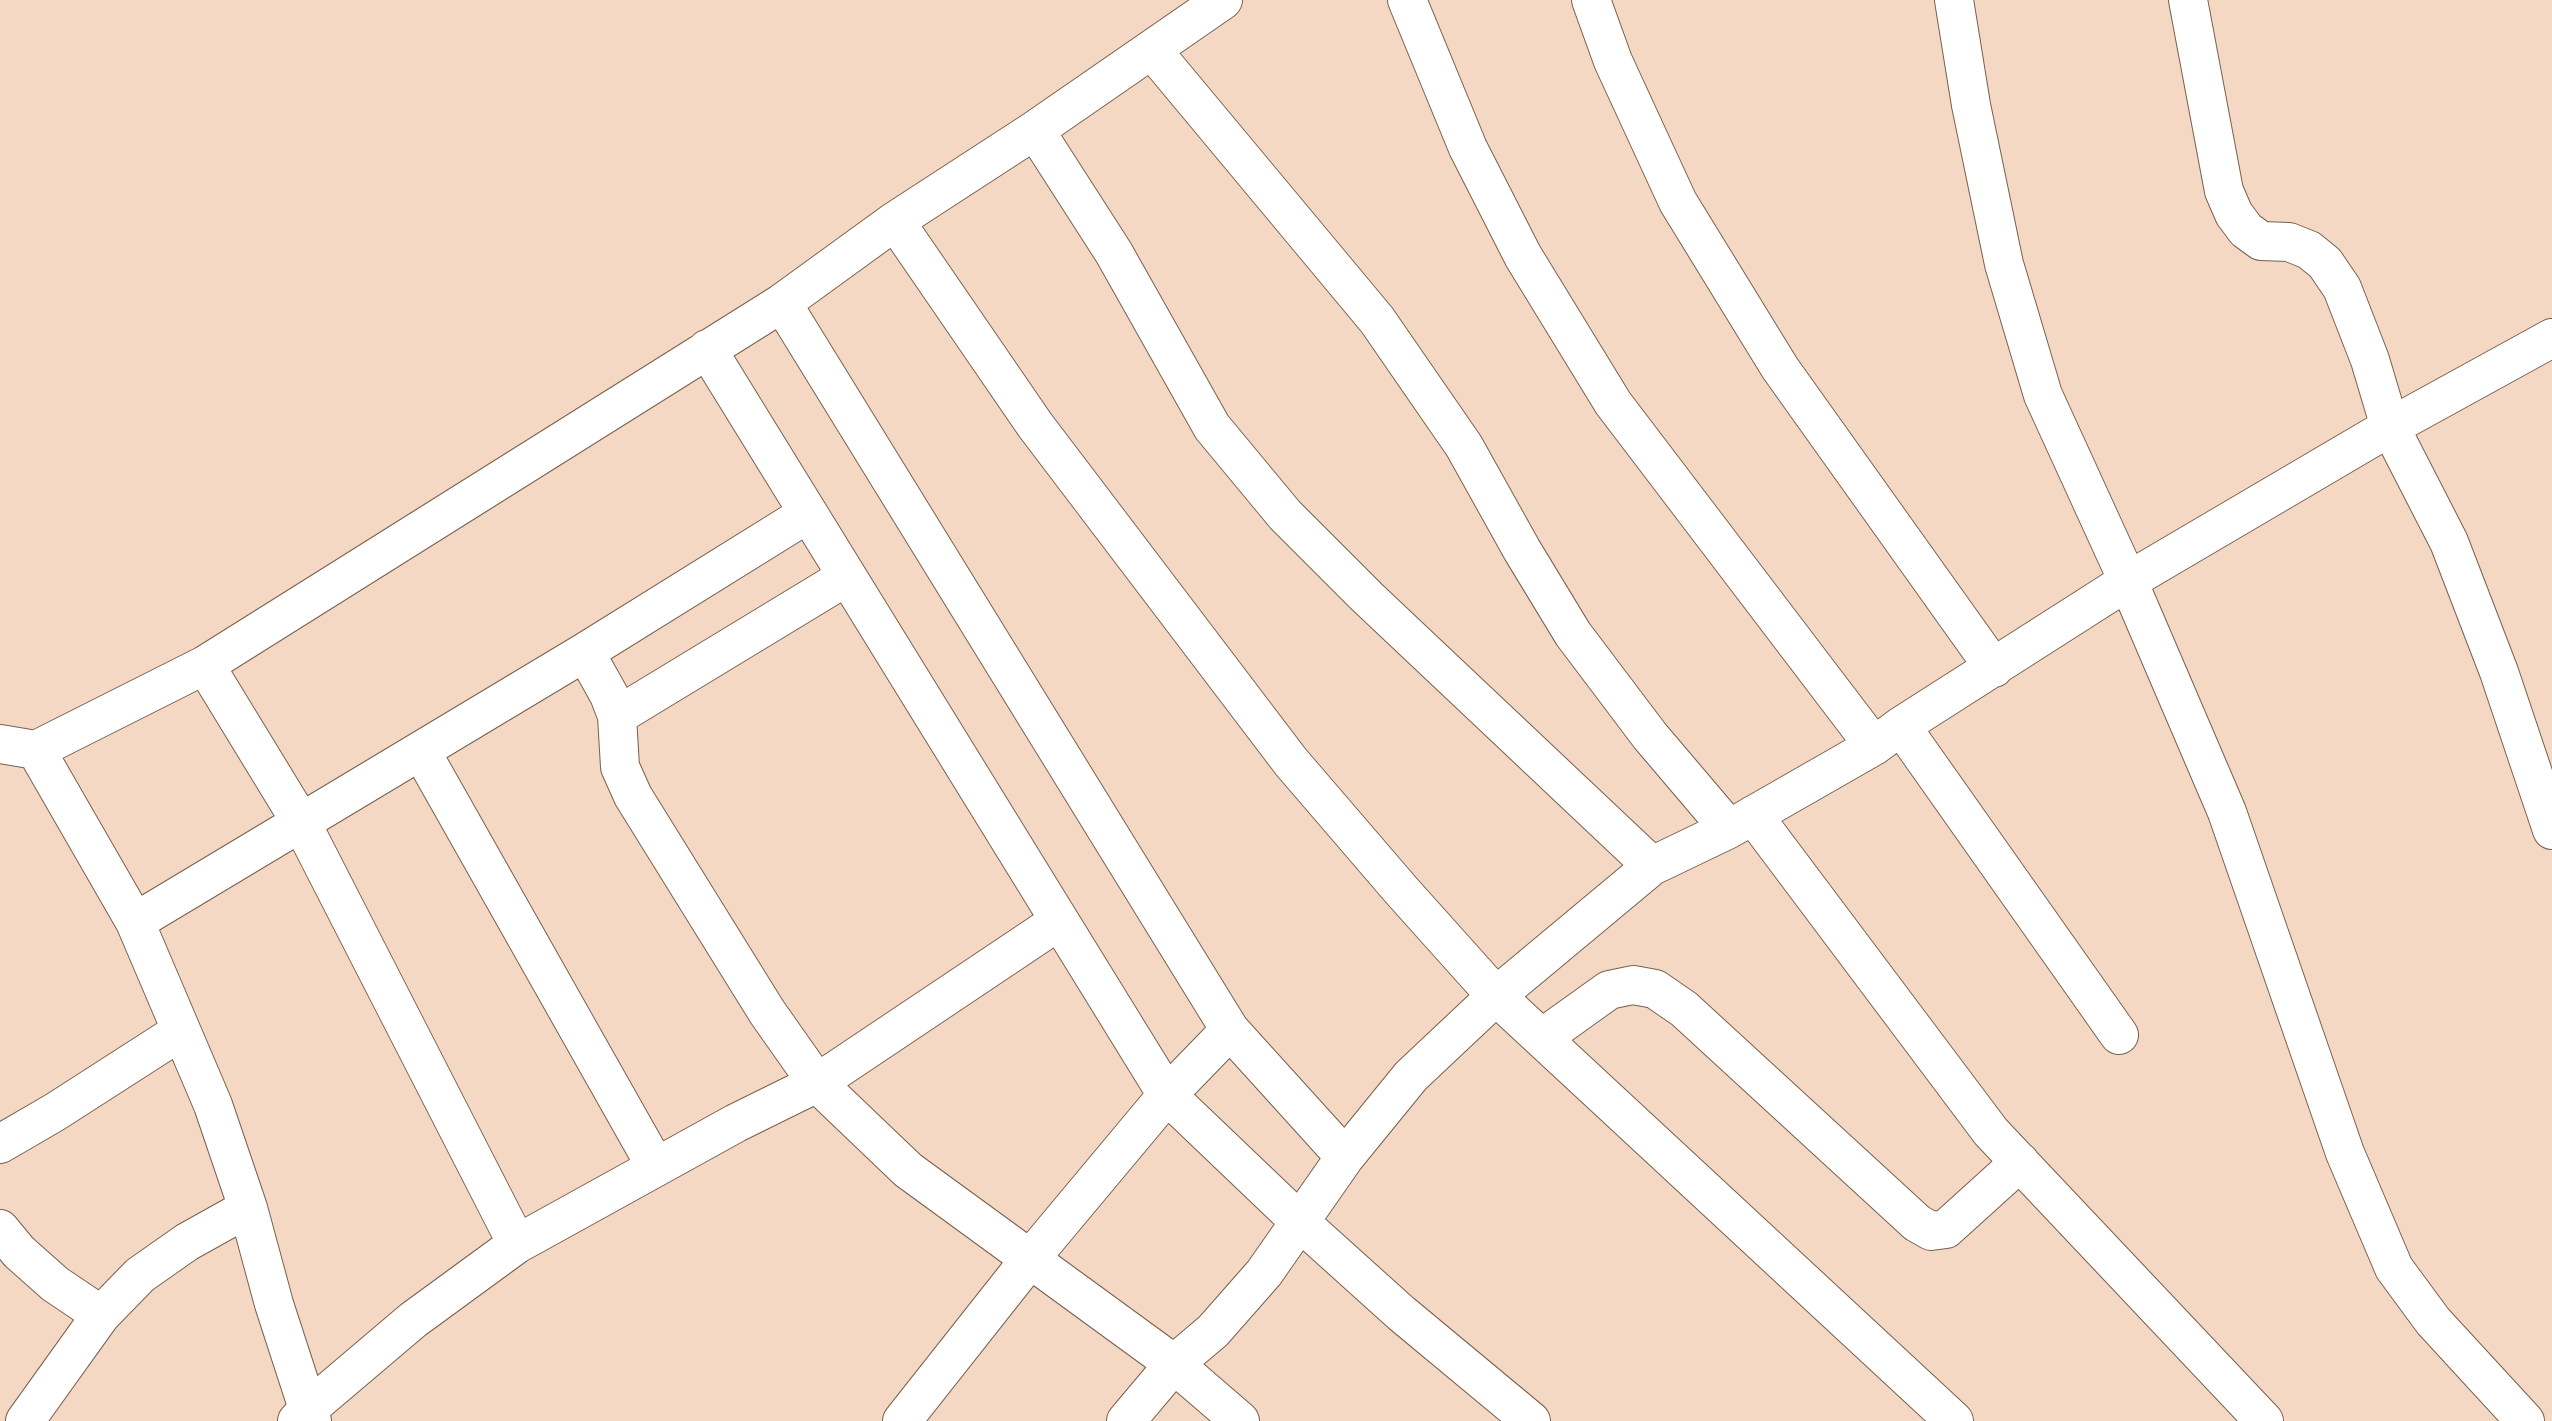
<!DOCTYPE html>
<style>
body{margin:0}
canvas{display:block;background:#f5d8c3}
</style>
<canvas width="2552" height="1421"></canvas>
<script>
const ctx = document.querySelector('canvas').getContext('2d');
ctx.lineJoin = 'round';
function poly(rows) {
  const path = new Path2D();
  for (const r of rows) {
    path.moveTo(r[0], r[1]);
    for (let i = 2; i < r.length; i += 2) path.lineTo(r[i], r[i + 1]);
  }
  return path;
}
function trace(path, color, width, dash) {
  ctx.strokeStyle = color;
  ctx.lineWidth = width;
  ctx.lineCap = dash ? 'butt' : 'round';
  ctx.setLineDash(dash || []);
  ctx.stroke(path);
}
const minor = poly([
 [1407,0,1468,148,1523,256,1613,403,1874,746],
 [1591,0,1613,61,1678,202,1780,368,1994,668],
 [1954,0,1971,105,2004,264,2043,395,2128,581,2227,812,2345,1153,2394,1268,2433,1321,2525,1421],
 [2188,0,2224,191,2234,214,2246,230,2261,241,2289,242,2309,250,2325,263,2342,288,2370,360,2390,427,2449,542,2499,672,2552,830],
 [1152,50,1377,320,1464,446,1522,550,1573,634,1650,736,1729,829],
 [1035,130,1114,253,1212,427,1285,515,1367,597,1652,866],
 [895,221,1035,425,1291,762,1401,890,1496,996,1954,1421],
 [782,303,1230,1030,1345,1157],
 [707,349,1167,1095,1300,1222,1401,1313,1531,1421],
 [585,652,609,695,617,716,620,767,633,796,767,1012,817,1083,908,1170,1174,1364,1240,1421],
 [205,665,302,824,517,1244],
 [617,716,846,577],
 [1901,726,2119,1035],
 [0,744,36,750,205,665,782,303,895,221,1035,130,1223,0],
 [36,750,135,922,213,1105,248,1208,274,1304,312,1421],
 [421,751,656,1167],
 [1753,815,1991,1132,2264,1421],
 [135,922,585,652,807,514],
 [1542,1038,1609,990,1633,985,1655,989,1684,1009,1917,1223,1931,1231,1946,1229,2020,1162],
 [0,1144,55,1112,181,1031],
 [0,1229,19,1252,55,1284,101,1315],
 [25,1421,101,1315,140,1275,187,1242,248,1208],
 [297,1421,307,1410,413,1320,517,1244,736,1123,817,1083,1059,921],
 [902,1421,1030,1259,1167,1095,1230,1030],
 [1126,1421,1174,1364,1213,1331,1264,1273,1345,1157,1411,1076,1496,996,1652,866,1729,829,1874,746,1901,726,2128,581,2390,427,2552,338]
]);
trace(minor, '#79604d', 40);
trace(minor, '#fff', 38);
</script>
